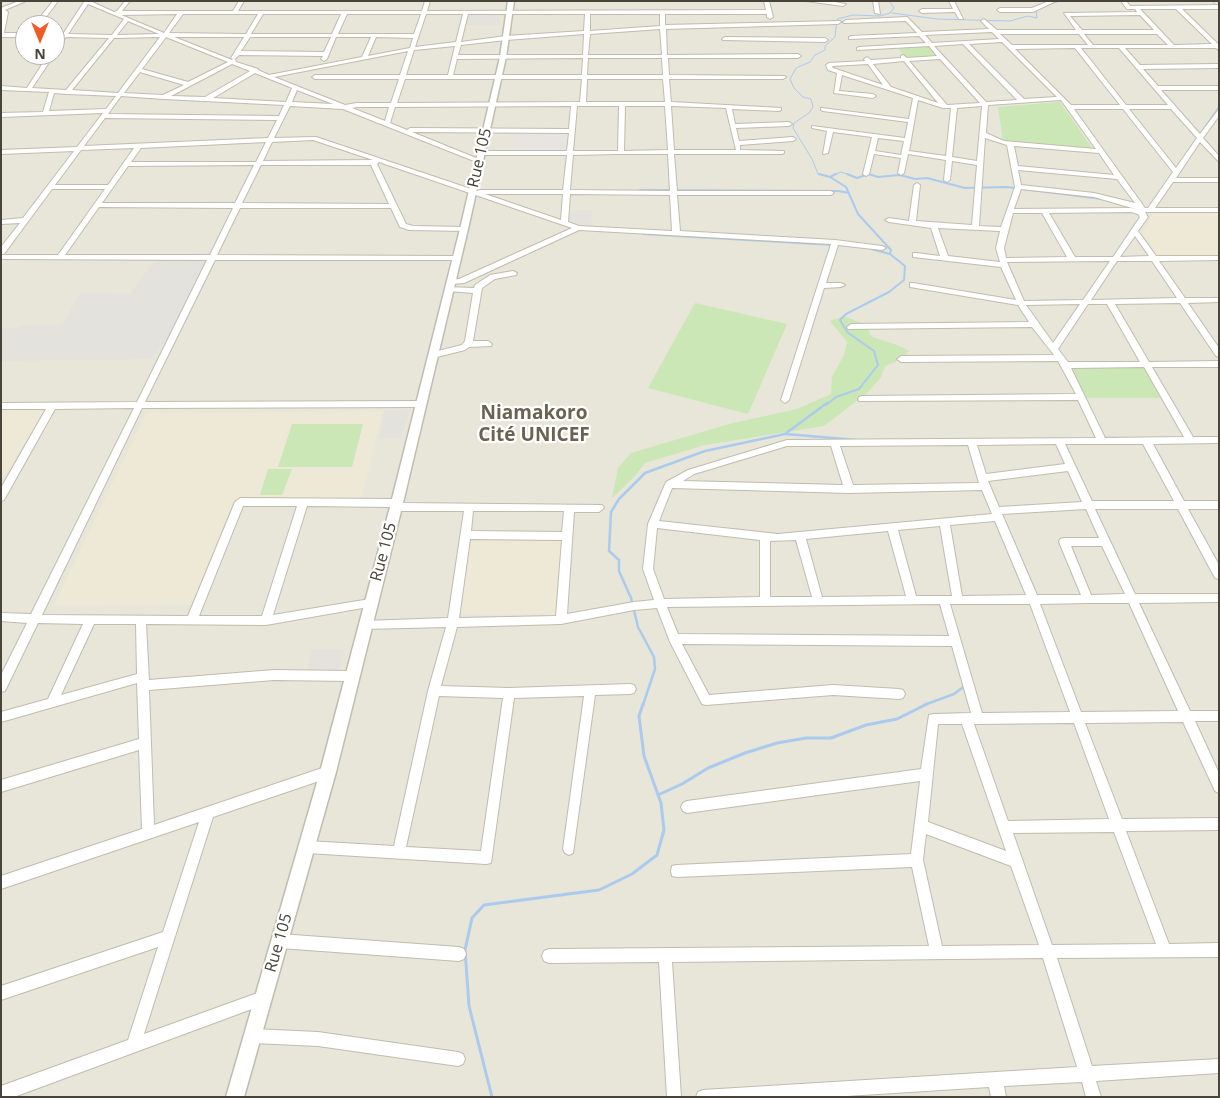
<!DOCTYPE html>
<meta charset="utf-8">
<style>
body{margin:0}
#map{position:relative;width:1220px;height:1098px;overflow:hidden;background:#f5f3eb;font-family:"Open Sans",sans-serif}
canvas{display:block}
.frame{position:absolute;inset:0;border:2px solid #494439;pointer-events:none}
.north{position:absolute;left:15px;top:15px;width:50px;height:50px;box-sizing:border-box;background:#fff;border:1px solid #b6b4b0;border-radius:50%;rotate:180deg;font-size:14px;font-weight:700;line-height:20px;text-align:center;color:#494439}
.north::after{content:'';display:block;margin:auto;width:18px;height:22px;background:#f05c26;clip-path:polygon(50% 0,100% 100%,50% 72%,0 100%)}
</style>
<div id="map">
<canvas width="1220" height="1098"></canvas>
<div class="frame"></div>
<div class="north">N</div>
</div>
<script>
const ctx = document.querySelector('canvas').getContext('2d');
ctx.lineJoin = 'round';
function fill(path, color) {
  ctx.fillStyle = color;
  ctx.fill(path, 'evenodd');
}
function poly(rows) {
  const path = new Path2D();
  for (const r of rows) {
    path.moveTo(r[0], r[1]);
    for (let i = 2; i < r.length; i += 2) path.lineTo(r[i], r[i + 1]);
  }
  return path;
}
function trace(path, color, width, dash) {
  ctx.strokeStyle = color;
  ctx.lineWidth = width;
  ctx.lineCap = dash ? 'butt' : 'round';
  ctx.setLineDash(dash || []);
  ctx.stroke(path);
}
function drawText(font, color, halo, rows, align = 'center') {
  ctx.font = font + ' "Open Sans",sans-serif';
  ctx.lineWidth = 4.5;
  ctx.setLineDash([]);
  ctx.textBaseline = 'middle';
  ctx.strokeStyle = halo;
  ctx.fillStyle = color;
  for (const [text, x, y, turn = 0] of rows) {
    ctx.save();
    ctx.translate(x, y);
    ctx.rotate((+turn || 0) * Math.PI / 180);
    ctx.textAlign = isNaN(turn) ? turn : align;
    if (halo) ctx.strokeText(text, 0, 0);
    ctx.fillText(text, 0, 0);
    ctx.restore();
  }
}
const residential = poly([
 [1,1,1219,1,1219,1097,1,1097],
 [25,25,55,25,55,55,25,55]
]);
const industrial = poly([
 [470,13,501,13,499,25,467,25],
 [592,211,591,225,586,227,566,223,566,212],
 [213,252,169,336,151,359,1,361,1,328,15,329,27,325,62,325,81,293,130,294,158,257],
 [385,410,410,410,400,438,379,438],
 [312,649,344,650,339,671,307,674]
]);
const education = poly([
 [1153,213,1219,213,1219,256,1158,257,1142,233],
 [1,410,45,410,1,482],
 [383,411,361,500,237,500,191,605,53,606,146,413],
 [470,538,564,541,562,615,456,614]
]);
const green = poly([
 [928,45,938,56,906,58,897,47],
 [1060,102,1092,148,1003,141,998,107],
 [695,303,787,324,748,414,648,388],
 [844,316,867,325,870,335,873,337,897,345,909,351,902,359,885,366,881,377,867,393,824,426,705,445,645,463,634,477,612,498,618,468,631,453,729,424,797,409,831,394,832,377,844,355,847,342,830,321],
 [1144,366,1160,398,1087,398,1070,367],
 [292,424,363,424,352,467,278,467],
 [268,469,292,469,282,495,260,495]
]);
const parking = poly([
 [516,133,566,133,564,150,513,150]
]);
const streamFar3 = poly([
 [1212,1,1218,7],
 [892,13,937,19,1010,21,1028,16,1037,18,1036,9,1060,1],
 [1213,47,1219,51],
 [1199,135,1219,106],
 [824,175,818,174,812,159,793,128,794,123,809,113,813,107,811,99,803,97,794,88,790,79,796,68,810,62,815,55,825,50,825,46,835,37,837,19,853,15,880,16,890,13,894,8,889,1],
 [834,175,841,172,850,175],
 [865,175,873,175],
 [896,175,902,175]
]);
const streamFar2 = poly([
 [819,174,830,177,846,187,858,214,891,250,890,254,905,266,904,280,889,292,846,314,840,320,847,332,874,351,878,365,859,389,836,397,826,405],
 [847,174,857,178,869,174],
 [869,174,878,177,900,175,915,179,927,178,965,188,1007,187,1102,199],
 [830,177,836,174],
 [640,190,838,191,849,193],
 [1146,212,1207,212],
 [643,234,833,245],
 [871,249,890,254]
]);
const streamFar1 = poly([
 [786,434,856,440],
 [1104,438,1118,438],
 [643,705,655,669,654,657,638,627,631,598,619,571,619,560,609,551,611,512,619,499,645,473,705,451,785,434,827,403],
 [924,705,954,694,966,685]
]);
const stream = poly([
 [658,795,682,784,708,768,745,753,777,743,806,738,831,738,866,725,897,719,927,704],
 [492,1097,469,1006,465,950,472,918,484,905,599,890,632,874,657,855,664,830,661,803,644,756,639,716,643,704]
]);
const minor = poly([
 [19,1,26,1,5,10,8,12,4,33,25,33,25,37,1,37,1,8,19,1],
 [53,1,58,1,40,25,34,25,53,1],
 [83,1,90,1,114,12,117,11,125,1,130,1,122,11,233,11,239,1,244,1,238,11,422,11,425,1,430,1,427,11,766,10,764,1,769,1,773,17,770,19,767,17,767,14,665,14,665,25,840,21,841,22,838,24,666,29,667,55,798,54,801,56,798,58,668,58,669,75,785,76,786,77,783,79,669,79,671,102,781,108,781,110,779,111,732,109,735,124,789,122,792,124,789,126,736,128,739,141,793,137,796,139,793,141,740,145,740,150,784,151,784,153,782,154,674,154,677,191,831,191,834,193,831,195,677,195,680,231,835,240,882,246,886,248,882,250,838,245,826,283,841,283,845,285,841,287,824,288,789,400,785,403,781,400,831,244,579,230,464,283,451,284,448,284,448,280,459,279,572,228,379,162,377,164,406,224,413,226,464,227,467,227,467,231,409,230,400,227,391,208,240,208,217,255,456,256,460,258,456,260,215,260,145,402,421,401,425,404,421,407,142,408,42,615,188,616,235,502,240,498,397,499,400,500,402,503,602,505,604,508,599,512,574,512,567,614,634,602,654,600,643,569,648,524,666,482,688,470,787,440,1096,438,1078,400,859,401,858,399,859,397,862,396,1076,394,1058,361,901,362,897,359,901,356,1054,355,1032,327,848,329,847,327,851,324,1029,322,1018,305,910,287,910,283,913,283,1016,300,1001,267,913,257,913,253,916,253,940,256,931,228,889,222,885,220,889,218,909,221,914,185,917,183,920,185,916,221,972,225,977,165,952,161,950,180,947,182,944,180,946,160,908,154,904,173,901,175,898,173,901,158,874,154,869,174,866,176,863,174,872,137,833,132,828,153,823,154,827,131,812,128,812,126,905,138,908,122,823,111,821,110,821,108,909,119,913,98,842,75,839,91,873,94,876,96,873,98,834,93,837,73,828,70,826,65,829,63,865,61,864,59,867,57,871,60,901,58,901,56,903,55,907,58,937,56,929,46,857,50,857,48,859,47,926,43,919,36,849,39,849,37,851,36,917,33,906,21,844,23,843,22,846,20,907,17,922,32,989,29,981,21,984,19,997,30,1076,30,1064,13,1137,12,1135,9,1127,9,1121,1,1126,1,1130,6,1219,5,1219,9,1182,9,1219,45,1219,50,1216,48,1125,48,1140,65,1219,64,1219,68,1143,69,1158,86,1219,86,1219,90,1161,90,1200,134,1219,109,1219,116,1203,138,1219,156,1219,162,1200,142,1176,178,1219,178,1219,182,1173,182,1155,208,1219,208,1219,212,1145,212,1148,217,1138,231,1156,256,1219,256,1219,260,1159,261,1185,298,1219,298,1219,302,1188,303,1219,348,1219,357,1216,356,1180,303,1115,304,1149,362,1219,361,1219,367,1152,367,1193,437,1219,437,1219,443,1153,444,1184,501,1219,501,1219,509,1188,509,1219,565,1219,579,1215,578,1178,509,1095,509,1135,594,1219,594,1219,602,1139,603,1190,711,1219,711,1219,721,1195,721,1219,773,1219,793,1215,791,1183,722,1085,723,1122,819,1219,818,1219,830,1126,831,1169,944,1219,943,1219,957,1057,958,1092,1066,1219,1059,1219,1073,1096,1081,1101,1097,1086,1097,1082,1082,1004,1086,1006,1097,991,1097,989,1087,831,1097,696,1097,698,1092,703,1090,1077,1067,1043,958,672,962,681,1097,667,1097,659,962,549,963,544,961,542,956,544,951,549,949,929,946,912,867,677,877,672,876,671,871,672,866,677,865,911,854,920,781,687,813,683,811,681,807,683,803,687,801,921,769,929,715,933,714,971,713,952,646,682,644,709,695,833,685,899,689,903,690,905,694,903,698,899,699,833,695,706,705,702,704,670,642,657,608,634,610,561,624,457,627,441,686,509,688,630,684,634,685,636,689,634,693,630,694,595,695,573,853,569,855,565,853,563,849,584,696,514,698,491,863,486,864,307,853,303,851,301,847,303,843,307,841,394,846,428,691,446,627,364,629,360,628,359,625,360,622,364,621,448,618,464,511,396,511,393,510,391,507,307,506,273,615,370,599,374,600,375,603,374,606,266,625,146,624,149,680,274,670,351,671,355,673,357,676,355,679,351,681,274,680,149,690,154,825,328,766,332,768,334,772,332,776,328,778,213,817,144,1034,263,991,268,993,270,998,268,1003,14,1097,1,1097,1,1086,128,1040,158,947,1,1000,1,986,163,932,199,822,1,889,1,876,142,829,139,750,1,792,1,780,139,739,137,683,1,722,1,712,48,699,83,624,38,623,5,691,1,692,1,675,27,623,1,621,1,613,31,614,134,408,55,409,4,500,1,501,1,488,46,409,1,409,1,403,137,402,207,260,1,259,1,255,58,255,105,189,52,189,4,254,1,254,1,247,20,223,1,224,1,220,23,218,74,151,1,154,1,150,77,147,103,113,1,117,1,113,43,112,49,92,1,90,1,86,27,88,48,55,54,55,32,88,66,90,109,38,66,37,55,51,55,45,61,37,55,37,55,33,63,34,84,2,83,1],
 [88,4,124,19,112,35,68,34,88,4],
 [1140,9,1176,9,1212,44,1174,45,1140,9],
 [177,14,164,33,121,15,177,14],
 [183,14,258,14,246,34,169,33,183,14],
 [263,14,341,14,332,34,251,34,263,14],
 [347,14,421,14,414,34,338,34,347,14],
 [426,14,463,14,456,42,415,47,426,14],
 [468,14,585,14,584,31,506,36,461,42,468,14],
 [590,14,660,14,660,26,590,31,590,14],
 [1070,16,1140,15,1154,30,1082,30,1070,16],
 [128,21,159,34,117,35,128,21],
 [660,29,662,55,588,55,590,34,660,29],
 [992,32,999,39,932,43,925,35,992,32],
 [584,34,583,55,458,55,461,45,506,40,584,34],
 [1000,34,1079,34,1088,45,1012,45,1000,34],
 [1084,34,1157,34,1168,45,1093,45,1084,34],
 [160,37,118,93,72,90,114,38,160,37],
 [166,37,228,62,188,82,142,69,166,37],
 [174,37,244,37,231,58,233,59,232,60,174,37],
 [250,37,331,37,324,52,241,51,250,37],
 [336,37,371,37,362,57,269,75,258,70,258,69,236,62,235,59,239,55,323,56,321,59,324,61,327,59,336,37],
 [376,37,413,38,410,48,368,56,376,37],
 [1002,42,1057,97,1024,99,969,44,1002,42],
 [963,44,1017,100,986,102,934,46,963,44],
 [455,46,448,75,406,75,414,50,455,46],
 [1075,48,1120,105,1071,105,1015,49,1075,48],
 [1081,48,1119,48,1168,105,1126,105,1081,48],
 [408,51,400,75,315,75,312,77,315,79,399,79,391,103,357,103,345,105,274,77,408,51],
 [583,58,582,75,453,75,457,59,583,58],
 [588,58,662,58,663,75,587,75,588,58],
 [940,59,980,103,947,105,909,61,940,59],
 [904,61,938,103,891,87,873,64,904,61],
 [232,64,250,71,205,97,171,96,232,64],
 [868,64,883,85,833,68,832,66,868,64],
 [140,72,184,85,163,95,124,93,140,72],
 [255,73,292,88,286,102,213,98,255,73],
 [405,79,582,79,580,102,397,103,405,79],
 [587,79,663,79,665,102,586,102,587,79],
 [297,90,333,104,292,102,297,90],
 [54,93,67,94,116,96,106,109,49,111,54,93],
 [121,96,164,99,284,105,279,116,108,114,121,96],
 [918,100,943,108,951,108,946,156,909,151,918,100],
 [1061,100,1096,149,1004,141,986,133,988,105,1061,100],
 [290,106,343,109,479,163,482,161,481,160,412,132,569,133,567,151,481,151,478,153,481,155,567,155,563,190,480,190,477,191,316,137,274,138,290,106],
 [571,106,569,129,410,128,407,130,390,123,395,107,571,106],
 [577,106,619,106,618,151,573,151,577,106],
 [625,106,665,106,668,150,624,151,625,106],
 [671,106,726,108,736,150,674,150,671,106],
 [982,106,977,161,952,157,957,108,982,106],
 [357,107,389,107,385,121,352,108,357,107],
 [1074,109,1123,109,1173,172,1148,208,1145,208,1074,109],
 [1129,109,1171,109,1197,138,1176,168,1129,109],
 [105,118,277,120,268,138,84,146,105,118],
 [878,138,904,141,901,155,875,151,878,138],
 [985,138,1007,145,1015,187,1001,227,979,226,985,138],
 [313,140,373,160,263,161,272,142,313,140],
 [266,142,256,162,131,162,141,148,266,142],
 [1014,146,1099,153,1114,175,1018,166,1014,146],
 [134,148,108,185,55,185,81,150,134,148],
 [619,154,668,154,670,191,570,190,573,155,619,154],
 [254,165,235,203,102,203,128,166,254,165],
 [261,165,371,165,389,204,242,203,261,165],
 [1018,170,1117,179,1135,203,1094,193,1021,185,1018,170],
 [1021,189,1094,197,1139,210,1131,208,1014,209,1021,189],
 [485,194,563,194,561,220,485,194],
 [570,194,670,195,672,231,579,226,568,222,570,194],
 [99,207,233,208,210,255,65,255,99,207],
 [1131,212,1138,214,1140,217,1113,257,1075,257,1049,213,1131,212],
 [1013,213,1042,213,1067,257,1006,258,1004,248,1013,213],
 [938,228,1000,231,996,248,1000,262,948,256,938,228],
 [1135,236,1149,256,1120,257,1135,236],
 [1110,261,1083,300,1024,301,1007,262,1110,261],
 [1117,261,1152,261,1177,298,1091,300,1117,261],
 [1080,304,1053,343,1026,305,1080,304],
 [1088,304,1107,304,1140,362,1068,362,1058,349,1088,304],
 [1144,367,1184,437,1105,438,1071,368,1144,367],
 [1056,444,1065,464,986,474,977,445,1056,444],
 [1065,444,1143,444,1174,501,1092,501,1065,444],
 [968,445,979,483,853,485,840,446,968,445],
 [787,446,831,446,843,485,683,481,694,474,787,446],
 [1068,471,1082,502,999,507,988,481,1068,471],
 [672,488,849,493,982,490,992,514,778,534,659,521,672,488],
 [243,506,297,506,262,616,199,616,243,506],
 [1086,509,1099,538,1064,538,1060,539,1059,542,1081,595,1037,595,1002,514,1086,509],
 [473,511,564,511,562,532,471,531,473,511],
 [995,521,1026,595,962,596,950,525,995,521],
 [940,526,952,596,916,596,898,530,940,526],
 [657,528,760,540,760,597,664,599,653,569,657,528],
 [888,531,906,596,822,597,806,539,888,531],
 [470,539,562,540,556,616,459,618,470,539],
 [796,540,812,597,770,597,770,541,796,540],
 [1071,546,1102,546,1125,594,1091,595,1071,546],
 [1088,603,1129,603,1178,711,1081,712,1040,604,1088,603],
 [940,604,949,636,678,634,667,607,940,604],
 [950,604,1030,604,1070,712,982,713,950,604],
 [94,624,136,624,137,674,61,695,94,624],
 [439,696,503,698,481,851,406,847,439,696],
 [1074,723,1109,819,1008,821,974,724,1074,723],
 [938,724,962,724,1006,851,928,822,938,724],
 [1114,832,1156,944,1052,945,1013,833,1114,832],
 [926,834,1011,866,1039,945,942,946,923,860,926,834],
 [806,1,829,1,846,4,843,6,806,1],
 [873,1,878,1,880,14,875,13,873,1],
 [949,1,954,1,963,19,959,19,955,12,922,13,919,11,922,9,953,9,949,1],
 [1049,1,1056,1,1033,12,1000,12,997,10,1000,8,1032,8,1049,1],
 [725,37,825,38,828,40,825,42,723,40,722,39,725,37],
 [513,271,517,273,516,275,495,279,482,288,473,341,488,341,492,344,491,346,469,347,465,350,433,358,430,357,430,353,462,345,465,341,473,293,449,291,445,289,446,287,474,288,475,285,490,275,513,271],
 [280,934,459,947,464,949,466,954,464,959,459,961,280,948,275,946,273,941,275,936,280,934],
 [253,1029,318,1032,458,1052,463,1054,465,1059,463,1064,458,1066,318,1046,253,1043,248,1041,246,1036,248,1031,253,1029]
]);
const tertiary = poly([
 [508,1,514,1,506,57,468,229,402,507,336,772,244,1097,226,1097,320,772,390,507,460,229,500,57,508,1]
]);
const streetNames = [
 ["Rue 105",480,158,-77],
 ["Rue 105",384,552,-75],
 ["Rue 105",279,943,-74]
];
const quarterNames = [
 ["Niamakoro",534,414],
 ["Cité UNICEF",534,436]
];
fill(residential, '#e8e5d9');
fill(industrial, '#e4e2dc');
fill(education, '#ede9d6');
fill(green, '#cbe7b6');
fill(parking, '#e7e5e2');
trace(streamFar3, '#abcbee', 1);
trace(streamFar2, '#abcbee', 2);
trace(streamFar1, '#abcbee', 2.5);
trace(stream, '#abcbee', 3);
trace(minor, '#c0bcae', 2);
trace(tertiary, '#c0bcae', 3);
fill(minor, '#fff');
fill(tertiary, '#fff');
drawText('16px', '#494439', '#fff', streetNames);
drawText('bold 19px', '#6b6350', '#fff', quarterNames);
</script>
